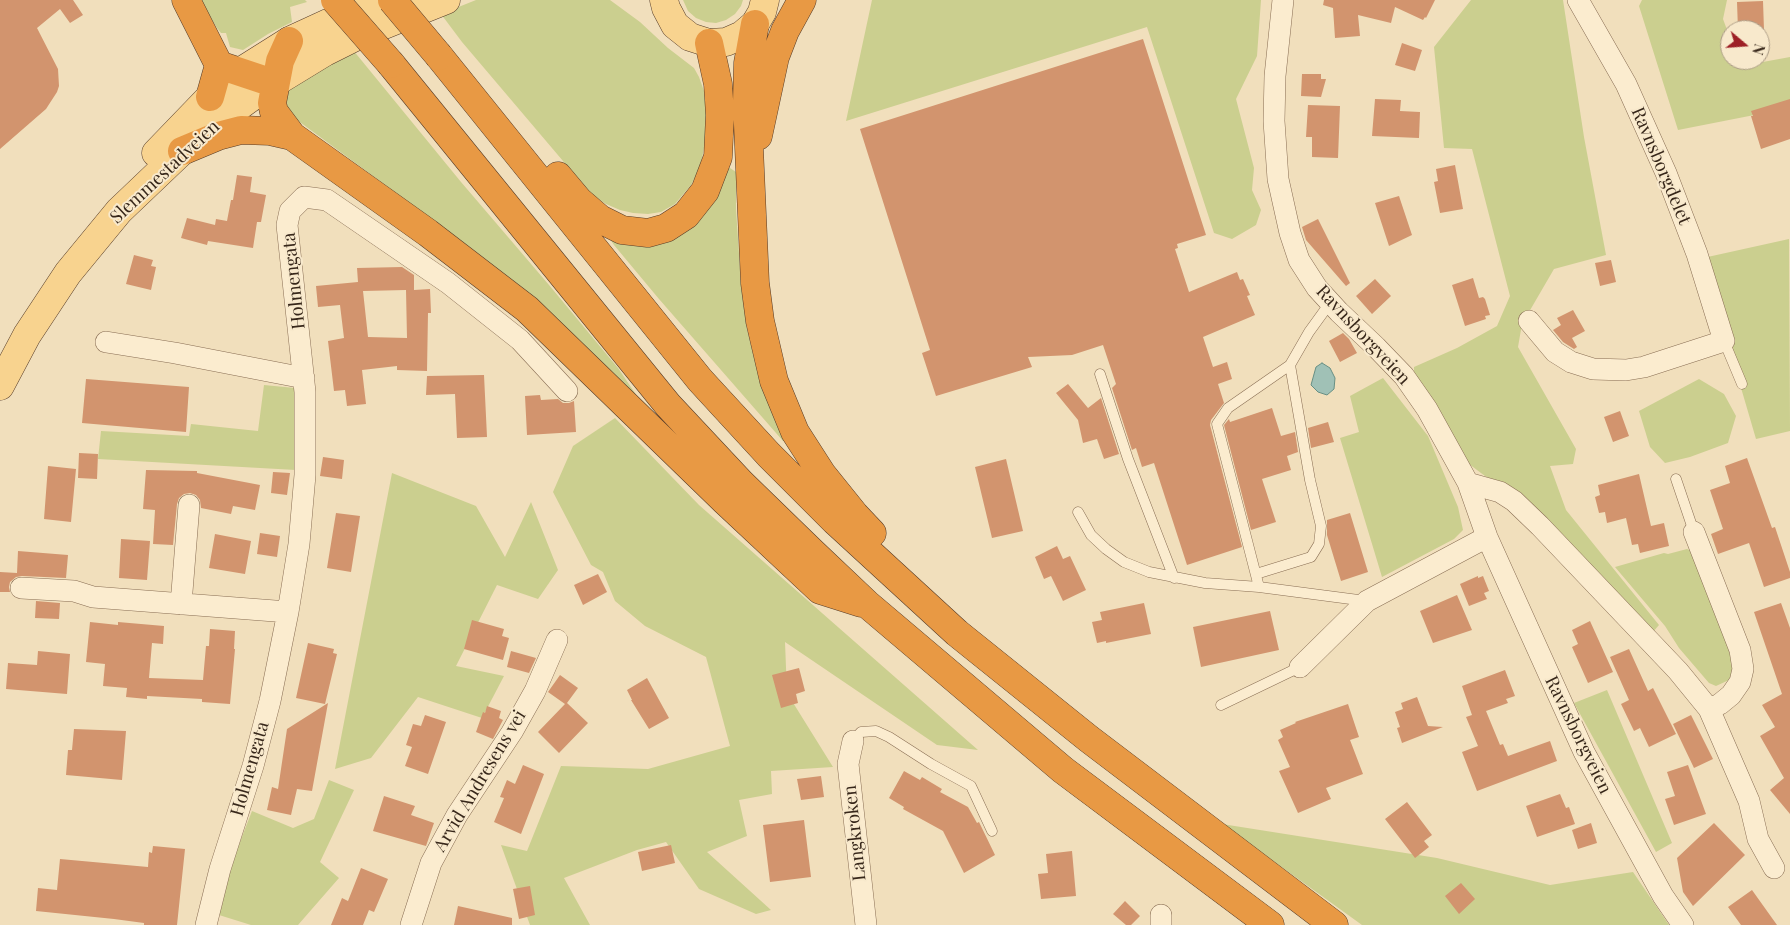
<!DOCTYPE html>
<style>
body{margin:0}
#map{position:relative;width:1790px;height:925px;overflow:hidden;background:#f1dfbc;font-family:"Playfair Display",serif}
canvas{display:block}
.north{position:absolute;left:1720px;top:20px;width:50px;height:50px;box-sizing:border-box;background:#f8e9cc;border:1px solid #ab9b85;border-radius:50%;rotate:108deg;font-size:14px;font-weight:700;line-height:20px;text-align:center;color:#37271a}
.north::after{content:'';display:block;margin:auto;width:18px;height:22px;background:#9d2026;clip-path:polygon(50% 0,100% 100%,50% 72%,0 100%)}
</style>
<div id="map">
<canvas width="1790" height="925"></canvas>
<div class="north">N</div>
</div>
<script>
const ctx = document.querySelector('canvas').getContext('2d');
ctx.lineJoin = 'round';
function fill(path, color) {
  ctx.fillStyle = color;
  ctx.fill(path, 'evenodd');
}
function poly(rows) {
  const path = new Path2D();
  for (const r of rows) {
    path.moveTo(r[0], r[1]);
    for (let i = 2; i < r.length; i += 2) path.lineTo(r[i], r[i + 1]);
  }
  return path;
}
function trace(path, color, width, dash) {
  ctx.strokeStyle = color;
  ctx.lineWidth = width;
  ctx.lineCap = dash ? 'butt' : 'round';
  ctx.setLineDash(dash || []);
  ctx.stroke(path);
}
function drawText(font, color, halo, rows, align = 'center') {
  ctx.font = font + ' "Playfair Display",serif';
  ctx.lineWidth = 4;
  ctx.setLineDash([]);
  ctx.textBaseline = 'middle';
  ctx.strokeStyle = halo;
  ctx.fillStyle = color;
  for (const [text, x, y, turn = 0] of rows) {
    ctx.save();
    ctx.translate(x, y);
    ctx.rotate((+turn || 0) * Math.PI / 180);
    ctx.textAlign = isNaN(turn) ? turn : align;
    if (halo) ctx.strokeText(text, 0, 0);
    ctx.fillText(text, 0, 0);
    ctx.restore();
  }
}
const green = poly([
 [200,0,305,0,307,2,290,7,292,22,268,34,243,50,230,47,226,33,221,33,217,28],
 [476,0,610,0,640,22,668,48,694,68,699,77,704,91,706,113,705,143,700,168,691,185,675,204,661,212,648,214,633,213,620,210,606,204,591,194,462,42,441,14],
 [683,0,743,0,741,6,735,14,726,20,716,23,706,22,696,18,688,11],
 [872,0,1261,0,1257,56,1236,99,1254,168,1252,190,1261,210,1256,225,1232,239,1214,233,1147,27,846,121],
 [1471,0,1563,0,1584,137,1606,255,1554,269,1522,324,1518,347,1576,449,1573,464,1550,466,1566,510,1659,625,1653,632,1519,495,1485,476,1469,464,1414,372,1414,367,1457,348,1497,326,1510,296,1472,149,1444,148,1434,47],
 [1642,0,1727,0,1723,19,1730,38,1730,60,1738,60,1741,66,1790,57,1790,108,1678,130,1639,6],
 [353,50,461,182,549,285,618,368,637,396,648,406,653,415,520,287,468,246,293,117,287,109,284,88],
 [730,168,736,172,736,209,741,284,747,329,761,384,785,441,783,441,659,299,614,245,610,239,639,242,724,169],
 [1789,239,1790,431,1756,439,1703,258],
 [1383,378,1428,436,1458,507,1463,530,1454,539,1382,577,1340,438,1359,432,1350,396],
 [1699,379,1724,394,1736,416,1728,443,1690,457,1665,463,1650,447,1639,411],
 [264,385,295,388,296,470,98,459,101,431,189,436,191,424,258,431],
 [615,418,699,505,978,750,937,745,785,642,787,693,833,767,771,771,772,794,739,800,747,836,707,852,771,910,756,914,699,889,666,842,637,850,564,878,590,925,530,925,501,845,527,851,561,766,648,769,730,746,706,657,645,626,615,601,603,572,591,565,553,492,573,446],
 [392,473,476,506,505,557,531,502,558,570,538,599,497,585,456,666,504,676,482,718,418,697,371,758,335,769],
 [1687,549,1695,552,1734,663,1734,676,1729,680,1716,686,1709,683,1679,648,1665,626,1615,567,1664,553,1668,554],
 [1607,690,1672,843,1656,852,1574,703],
 [329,780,354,790,320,862,339,878,298,925,251,925,219,915,229,870,252,811,293,828,314,819],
 [1222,824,1437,858,1550,885,1633,872,1669,925,1362,925]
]);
const water = poly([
 [1322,363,1330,368,1335,378,1334,389,1327,395,1318,392,1311,385,1316,367,1322,363]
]);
const building = poly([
 [0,0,73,0,83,15,70,23,60,9,37,28,58,69,59,86,57,92,46,109,0,149],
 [1324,0,1435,0,1426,18,1425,17,1423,20,1395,7,1391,23,1358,15,1360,36,1335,38,1333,8,1323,5],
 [1763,1,1764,30,1738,30,1737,2],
 [1143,39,1206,235,1177,244,1178,248,1175,249,1189,292,1237,272,1240,280,1243,279,1250,295,1247,296,1255,315,1203,337,1213,367,1227,362,1232,379,1218,384,1224,403,1211,420,1210,425,1242,547,1187,565,1154,463,1142,467,1136,448,1132,450,1112,388,1116,384,1103,345,1072,355,1028,357,1032,367,936,396,922,353,930,350,860,129],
 [1402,43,1422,50,1415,71,1395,65],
 [1302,74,1321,74,1321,79,1326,79,1321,97,1301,96],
 [1375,99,1401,100,1400,111,1420,112,1419,138,1372,136],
 [1790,99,1790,139,1761,149,1751,116,1753,116,1751,111],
 [1308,105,1340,106,1338,158,1312,157,1312,137,1306,137],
 [1455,165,1463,209,1440,213,1434,182,1438,181,1436,169],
 [237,175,252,177,250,192,266,195,261,222,257,222,253,248,208,241,207,245,181,238,187,218,215,225,216,219,227,221,231,200,233,200],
 [1399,196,1412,235,1389,246,1375,203],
 [1318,219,1350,283,1346,286,1306,240,1302,227],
 [134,255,153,260,151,266,156,267,151,290,126,284],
 [1611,260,1616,282,1600,286,1595,263],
 [402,267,414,275,414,290,430,289,431,313,428,313,427,371,397,370,397,366,362,370,366,404,347,406,345,390,334,391,328,341,344,338,340,305,318,307,316,286,358,282,357,268],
 [406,290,407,338,368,337,363,291],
 [1473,278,1479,298,1483,297,1485,299,1490,315,1485,316,1486,319,1465,326,1452,285],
 [1375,279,1391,296,1372,314,1356,296],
 [1573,310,1585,331,1572,338,1577,347,1574,349,1563,342,1553,330,1561,325,1557,318],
 [1343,333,1349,339,1357,353,1340,362,1329,341],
 [484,375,487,437,457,438,455,394,426,395,427,376],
 [86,379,189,387,186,432,82,423],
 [1068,384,1088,408,1101,398,1119,454,1104,459,1097,439,1083,443,1078,420,1056,393],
 [540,395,541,400,558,399,563,403,569,403,574,401,576,432,527,435,525,396],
 [1272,408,1281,436,1295,432,1298,452,1287,456,1291,470,1262,479,1276,522,1251,530,1224,425,1229,419,1230,422],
 [1620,411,1629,436,1613,442,1604,417],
 [1328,422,1334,442,1311,448,1308,428],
 [79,453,98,454,97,479,78,478],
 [323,457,344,460,342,479,320,476],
 [1747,458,1772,528,1775,527,1790,572,1790,578,1764,587,1749,543,1718,554,1711,534,1723,529,1710,490,1730,483,1725,466],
 [1006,459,1023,531,992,538,975,467],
 [48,466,76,469,71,522,44,519],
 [146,470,197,471,197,473,260,485,255,510,233,506,231,514,201,508,200,500,196,495,190,493,184,494,179,498,177,504,173,545,153,544,155,510,143,509],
 [273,472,290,473,287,495,271,493],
 [1639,474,1651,526,1664,523,1669,546,1640,553,1638,544,1632,545,1626,518,1607,523,1605,512,1599,513,1595,497,1600,495,1598,485],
 [336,513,360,516,351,572,327,568],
 [1350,513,1368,572,1341,581,1327,535,1327,520],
 [260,533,280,536,277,557,257,554],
 [215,534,251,541,245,574,209,568],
 [121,539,150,541,147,580,119,578],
 [1057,546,1063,559,1070,556,1086,590,1063,601,1051,576,1044,579,1035,557],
 [18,551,68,555,66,578,22,576,16,577,10,582,9,587,10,592,0,592,0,572,17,573],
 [598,574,607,592,583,605,574,585],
 [1478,576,1478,578,1483,576,1489,591,1484,593,1487,599,1469,606,1460,584],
 [1457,595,1472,630,1433,643,1420,611],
 [36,601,60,603,59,619,35,618],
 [1144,603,1151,634,1106,643,1106,641,1097,643,1092,622,1102,620,1100,612],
 [1781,603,1790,628,1790,814,1770,790,1784,778,1760,736,1775,727,1762,705,1782,694,1754,612],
 [1270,611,1279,650,1201,667,1193,627],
 [472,620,504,629,502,636,509,638,503,660,464,649],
 [1590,621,1613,672,1588,683,1572,647,1578,644,1572,630],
 [90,622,118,625,118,622,164,626,163,644,152,643,149,678,203,680,206,646,209,646,210,629,235,631,234,649,235,649,230,704,202,702,202,699,147,696,147,699,126,697,127,688,103,686,105,664,86,662],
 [308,643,334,649,333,653,337,654,325,704,296,698],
 [1629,649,1648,691,1653,688,1676,734,1649,747,1640,728,1634,731,1621,704,1629,700,1610,657],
 [38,651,70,654,67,694,6,689,8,663,37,665],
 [511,651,536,658,529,673,507,667],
 [799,668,805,691,796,694,798,703,781,708,772,675],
 [1505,670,1515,696,1506,699,1508,703,1486,711,1500,745,1503,744,1508,756,1550,741,1557,761,1477,791,1462,752,1478,746,1466,717,1472,715,1462,686],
 [560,675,578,688,567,703,588,723,559,753,538,732,565,704,548,692],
 [647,678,669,718,649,729,631,700,632,700,627,690],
 [1417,697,1428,726,1443,727,1402,743,1397,728,1400,727,1395,712,1403,709,1401,703],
 [328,703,312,791,297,789,291,815,267,810,272,787,278,789,287,729],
 [1348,704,1359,737,1350,740,1363,774,1326,788,1331,799,1298,813,1279,771,1290,767,1278,740,1283,737,1280,730,1296,723,1295,722],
 [487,706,501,711,499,718,503,720,493,739,476,732,483,712,485,713],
 [425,715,446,722,428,774,405,766,412,747,406,745,413,724,421,726],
 [1691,715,1713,759,1694,768,1673,724],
 [74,729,126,731,122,780,66,775,68,750,72,750],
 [523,765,544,774,521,834,494,822,504,798,500,797,507,780,515,784],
 [1688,765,1706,814,1674,825,1665,799,1675,796,1667,772],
 [904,771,920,780,922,777,942,789,940,792,968,807,977,823,979,822,995,855,964,873,943,831,903,809,904,807,889,798],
 [821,776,824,797,801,800,797,779],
 [1560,794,1566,808,1569,807,1575,824,1537,837,1526,806],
 [384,796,415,806,411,815,434,823,426,846,373,831],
 [1407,802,1432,835,1424,841,1429,847,1415,858,1385,819],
 [804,820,811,877,770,882,763,825],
 [1591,823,1597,843,1578,849,1572,830],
 [1714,823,1745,855,1693,906,1683,892,1677,858],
 [671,845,675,863,642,871,638,852],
 [153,846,185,849,177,925,144,925,144,923,114,919,36,911,38,888,57,890,60,859,148,867,149,852,152,853],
 [1072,851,1076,896,1041,899,1038,874,1048,873,1046,854],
 [361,868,388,879,374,912,369,910,363,925,331,925,342,898,348,901],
 [1461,883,1475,899,1459,914,1445,896],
 [530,886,535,915,519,919,513,889],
 [1752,890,1777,925,1741,925,1728,907],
 [1125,901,1140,916,1131,925,1126,925,1113,914],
 [458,906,512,918,512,925,454,925]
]);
const service = poly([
 [1724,341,1742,384],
 [1100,374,1128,459,1174,578],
 [1676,479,1694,532],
 [1078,512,1091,535,1106,549,1124,562,1149,572,1205,583,1259,587,1366,601],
 [1256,574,1311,557,1319,544,1321,526,1310,480,1290,365],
 [1259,587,1217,424,1228,408,1290,365,1309,332,1330,303],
 [1221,705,1300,667],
 [853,741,861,732,876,731,889,737,931,764,971,786,992,831]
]);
const minor = poly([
 [1283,0,1275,76,1274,121,1278,179,1290,233,1299,260,1317,288,1339,312,1376,347,1404,376,1427,409,1468,483,1487,537,1584,752,1663,896,1683,925],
 [1529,321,1555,352,1571,362,1593,369,1626,370,1644,367,1724,341,1697,254,1666,173,1626,84,1578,0],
 [106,342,175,353,304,378],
 [1468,483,1500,492,1514,501,1540,526,1678,671,1709,709,1749,801,1758,839,1774,868],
 [1694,532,1740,650,1743,669,1740,682,1731,695,1720,704,1709,709],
 [21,588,74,591,93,597,288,612],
 [181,604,189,505],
 [1300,667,1367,601,1487,537],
 [853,741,848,764,866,925],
 [1161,915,1161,925],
 [206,925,220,869,253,766,270,701,288,612,299,544,305,475,305,392,287,225,290,211,304,197,327,200,448,283,520,340,567,391],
 [411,925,431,863,457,815,512,732,535,691,557,640]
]);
const primary = poly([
 [664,0,666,8,675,25,690,37,709,43,726,42,742,35,755,24,762,12,765,0],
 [156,153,210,97,235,75,289,41,378,0],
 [0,386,27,335,68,273,119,211,182,151,202,133,253,96,325,52,359,35,446,0]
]);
const motorway = poly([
 [186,0,219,65,273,83],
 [755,24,748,63,747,102,755,283,760,321,774,381,795,432,822,474,855,515,872,533],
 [289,41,280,61,272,103,274,112,292,136,428,233,527,309,725,501,820,590,861,603],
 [439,56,700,380,769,455,835,521,957,633,1089,739,1334,925],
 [391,64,668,405,741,483,811,551,867,604,1063,770,1270,925],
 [210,97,219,65],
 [758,136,775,57,785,31,802,0],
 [182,151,218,136,241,130,270,131,292,136],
 [558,176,579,201,600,219,622,230,648,233,666,228,686,215,705,191,718,157,720,115,718,84,709,43]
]);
const motorwayBridge = poly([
 [335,0,391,64],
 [392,0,439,56]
]);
const streetNames = [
 ["Ravnsborgdelet",1661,166,67],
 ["Slemmestadveien",165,172,-43],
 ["Holmengata",294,281,-96],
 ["Ravnsborgveien",1363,335,47],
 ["Ravnsborgveien",1578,735,64],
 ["Holmengata",250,769,-74],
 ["Arvid Andresens vei",480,781,-59],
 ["Langkroken",855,833,-96]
];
fill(green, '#cbcf8f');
fill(water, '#a0c1b6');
trace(water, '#678f84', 1);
fill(building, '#d2946e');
trace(service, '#896e54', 11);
trace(minor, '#896e54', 22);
trace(primary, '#563c29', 29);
trace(motorway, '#563c29', 29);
trace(service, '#fbeccf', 10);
trace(minor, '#fbeccf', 21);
trace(primary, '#f8d38f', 28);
trace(motorway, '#e89944', 28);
trace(motorwayBridge, '#563c29', 29, []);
trace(motorwayBridge, '#e89944', 28);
drawText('18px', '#37271a', '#f8e9cc', streetNames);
</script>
